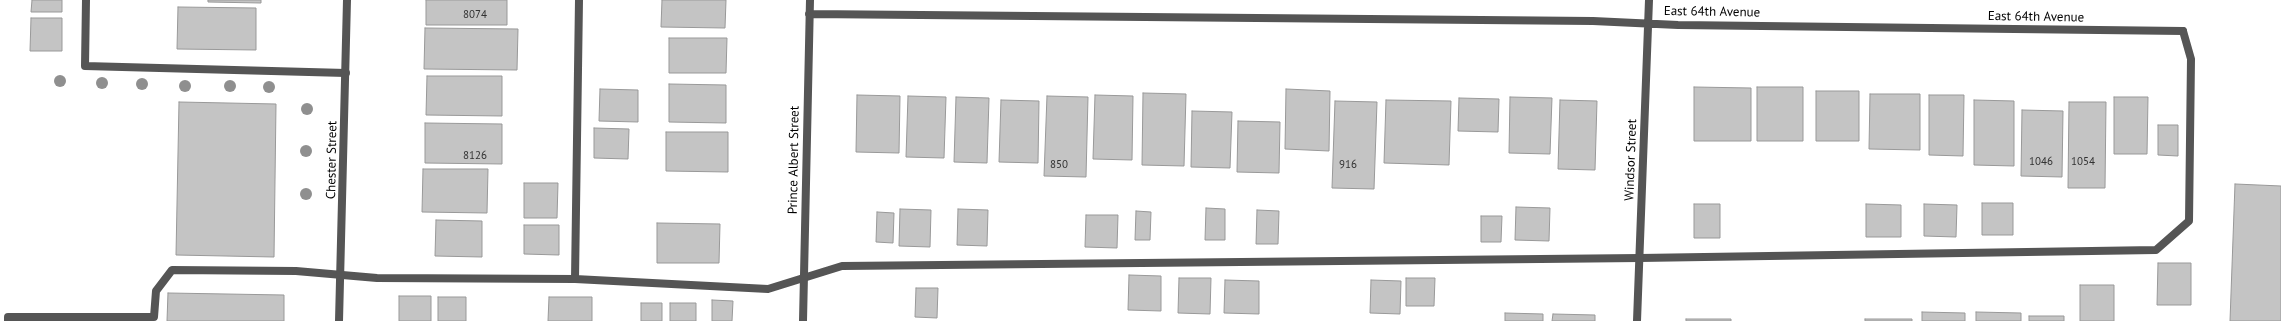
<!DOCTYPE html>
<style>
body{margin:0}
canvas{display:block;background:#fff}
</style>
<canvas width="2281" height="321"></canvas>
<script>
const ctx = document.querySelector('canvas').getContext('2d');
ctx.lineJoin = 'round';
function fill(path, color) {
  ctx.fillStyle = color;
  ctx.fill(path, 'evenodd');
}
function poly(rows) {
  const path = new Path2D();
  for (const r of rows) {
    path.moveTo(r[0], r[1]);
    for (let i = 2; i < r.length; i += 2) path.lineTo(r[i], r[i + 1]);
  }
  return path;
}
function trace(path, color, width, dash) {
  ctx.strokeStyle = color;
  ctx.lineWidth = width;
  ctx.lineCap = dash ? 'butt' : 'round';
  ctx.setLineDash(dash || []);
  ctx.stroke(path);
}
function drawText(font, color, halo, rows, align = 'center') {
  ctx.font = font + ' "PT Sans",sans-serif';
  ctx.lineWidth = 3;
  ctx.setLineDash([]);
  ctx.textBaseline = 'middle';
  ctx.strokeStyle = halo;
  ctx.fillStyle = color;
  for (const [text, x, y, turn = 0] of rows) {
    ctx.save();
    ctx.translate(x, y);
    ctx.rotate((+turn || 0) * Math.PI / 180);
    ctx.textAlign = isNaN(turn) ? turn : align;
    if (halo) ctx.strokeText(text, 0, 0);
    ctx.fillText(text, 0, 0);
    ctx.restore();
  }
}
const building = poly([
 [32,0,62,0,62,12,31,12,32,0],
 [208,0,261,0,261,3,208,2,208,0],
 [426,0,507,0,507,25,426,25,426,0],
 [662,0,726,0,725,28,661,27,662,0],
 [178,7,256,8,256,50,177,49,178,7],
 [31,18,62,18,62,51,30,51,31,18],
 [425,28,518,29,517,70,424,69,425,28],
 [669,38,727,38,726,73,669,73,669,38],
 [427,76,502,76,502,116,426,115,427,76],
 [669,84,726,85,726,123,669,122,669,84],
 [1694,87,1751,88,1751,141,1694,141,1694,87],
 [1757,87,1803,87,1803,141,1757,141,1757,87],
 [600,89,638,90,638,122,599,121,600,89],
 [1286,89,1330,91,1329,151,1285,149,1286,89],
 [1816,91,1859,91,1859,141,1816,141,1816,91],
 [1143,93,1186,94,1184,166,1142,165,1143,93],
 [1870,94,1920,94,1920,150,1869,149,1870,94],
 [857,95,900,96,899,153,856,152,857,95],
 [1095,95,1133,96,1132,160,1093,159,1095,95],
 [1929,95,1964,95,1963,156,1929,155,1929,95],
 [908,96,946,97,944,158,906,157,908,96],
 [1047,96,1088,97,1086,177,1044,176,1047,96],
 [956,97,989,98,987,163,954,162,956,97],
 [1510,97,1552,98,1550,154,1509,153,1510,97],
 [2114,97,2148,97,2147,154,2114,154,2114,97],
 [1459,98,1499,99,1498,132,1458,131,1459,98],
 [1001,100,1039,101,1038,163,999,162,1001,100],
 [1386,100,1451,101,1449,165,1384,163,1386,100],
 [1560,100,1597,101,1595,170,1558,169,1560,100],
 [1974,100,2014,101,2014,166,1974,165,1974,100],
 [1335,101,1377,102,1374,189,1332,188,1335,101],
 [179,102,276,104,274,257,176,255,179,102],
 [2069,102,2106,102,2105,188,2068,188,2069,102],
 [2022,110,2063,111,2062,177,2021,176,2022,110],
 [1192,111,1232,112,1230,168,1191,167,1192,111],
 [1238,121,1280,122,1279,173,1237,172,1238,121],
 [425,123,502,124,502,164,425,163,425,123],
 [2158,125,2178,125,2178,156,2158,155,2158,125],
 [594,128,629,129,628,159,594,158,594,128],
 [666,132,728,132,728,172,666,171,666,132],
 [423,169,488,169,487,213,422,212,423,169],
 [524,183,558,183,557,218,524,218,524,183],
 [2235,184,2281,186,2281,321,2230,321,2235,184],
 [1982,203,2013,203,2013,235,1982,235,1982,203],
 [1694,204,1720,204,1720,238,1694,238,1694,204],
 [1866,204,1901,205,1901,237,1866,237,1866,204],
 [1924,204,1957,205,1956,237,1924,236,1924,204],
 [1516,207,1550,208,1549,241,1515,240,1516,207],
 [1206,208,1225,209,1225,240,1205,240,1206,208],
 [900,209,931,210,930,247,899,246,900,209],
 [958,209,988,210,987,246,957,245,958,209],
 [1257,210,1279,211,1278,244,1256,244,1257,210],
 [1136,211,1151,212,1150,240,1135,240,1136,211],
 [877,212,894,213,893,243,876,242,877,212],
 [1086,215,1118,215,1117,248,1085,247,1086,215],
 [1481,216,1502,216,1501,242,1481,242,1481,216],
 [436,220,482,221,482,257,435,256,436,220],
 [657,223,720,224,719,263,657,263,657,223],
 [524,225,559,225,559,255,524,254,524,225],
 [2158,263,2191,263,2191,305,2157,305,2158,263],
 [1129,275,1161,276,1161,311,1128,310,1129,275],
 [1179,278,1211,278,1210,314,1178,313,1179,278],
 [1406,278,1435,278,1434,306,1406,306,1406,278],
 [1225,280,1259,281,1259,314,1224,313,1225,280],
 [1371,280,1401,281,1400,314,1370,313,1371,280],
 [2080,285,2114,285,2114,321,2080,321,2080,285],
 [916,288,938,288,937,318,915,317,916,288],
 [168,293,284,295,284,321,167,321,168,293],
 [399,296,431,296,431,321,399,321,399,296],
 [438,297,466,297,466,321,438,321,438,297],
 [549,297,592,297,592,321,548,321,549,297],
 [712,300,733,301,732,321,712,321,712,300],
 [641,303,662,303,662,321,641,321,641,303],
 [670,303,696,303,696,321,670,321,670,303],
 [1922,312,1965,313,1965,321,1922,321,1922,312],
 [1976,312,2021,313,2021,321,1976,321,1976,312],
 [1505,313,1543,314,1543,321,1505,321,1505,313],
 [1553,314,1595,315,1595,321,1552,321,1553,314],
 [2029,316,2064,316,2064,321,2029,321,2029,316],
 [1686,319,1731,319,1731,321,1686,321,1686,319],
 [1865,319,1912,319,1912,321,1865,321,1865,319]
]);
const service = poly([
 [86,0,85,66,346,73],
 [575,279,579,0],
 [8,321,8,317,154,317,156,291,172,270,296,271,377,278,575,279,768,289,842,266,1640,258,2156,250,2189,221,2191,59,2183,31]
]);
const minor = poly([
 [809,14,1593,21,1678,25,2183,31],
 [339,321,347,0],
 [803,321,810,0],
 [1637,321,1649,0]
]);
const trees = [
 [60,81],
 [102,83],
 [142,84],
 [185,86],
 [230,86],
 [269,87],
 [307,109],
 [306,151],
 [306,194]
];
const numberNames = [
 ["8074",475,15],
 ["8126",475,156],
 ["1046",2041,162],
 ["1054",2083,162],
 ["850",1059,165],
 ["916",1348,165]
];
const streetNames = [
 ["East 64th Avenue",1712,12,1],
 ["East 64th Avenue",2036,17,1],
 ["Chester Street",332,160,-89],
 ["Prince Albert Street",794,160,-89],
 ["Windsor Street",1631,160,-88]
];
fill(building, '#c4c4c4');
trace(building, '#999', 1);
trace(service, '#555', 8);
trace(minor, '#555', 8);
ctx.fillStyle = '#8f8f8f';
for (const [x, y] of trees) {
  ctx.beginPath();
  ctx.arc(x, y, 6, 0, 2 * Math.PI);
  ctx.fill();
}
drawText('11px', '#313131', null, numberNames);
drawText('13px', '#000', '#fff', streetNames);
</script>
